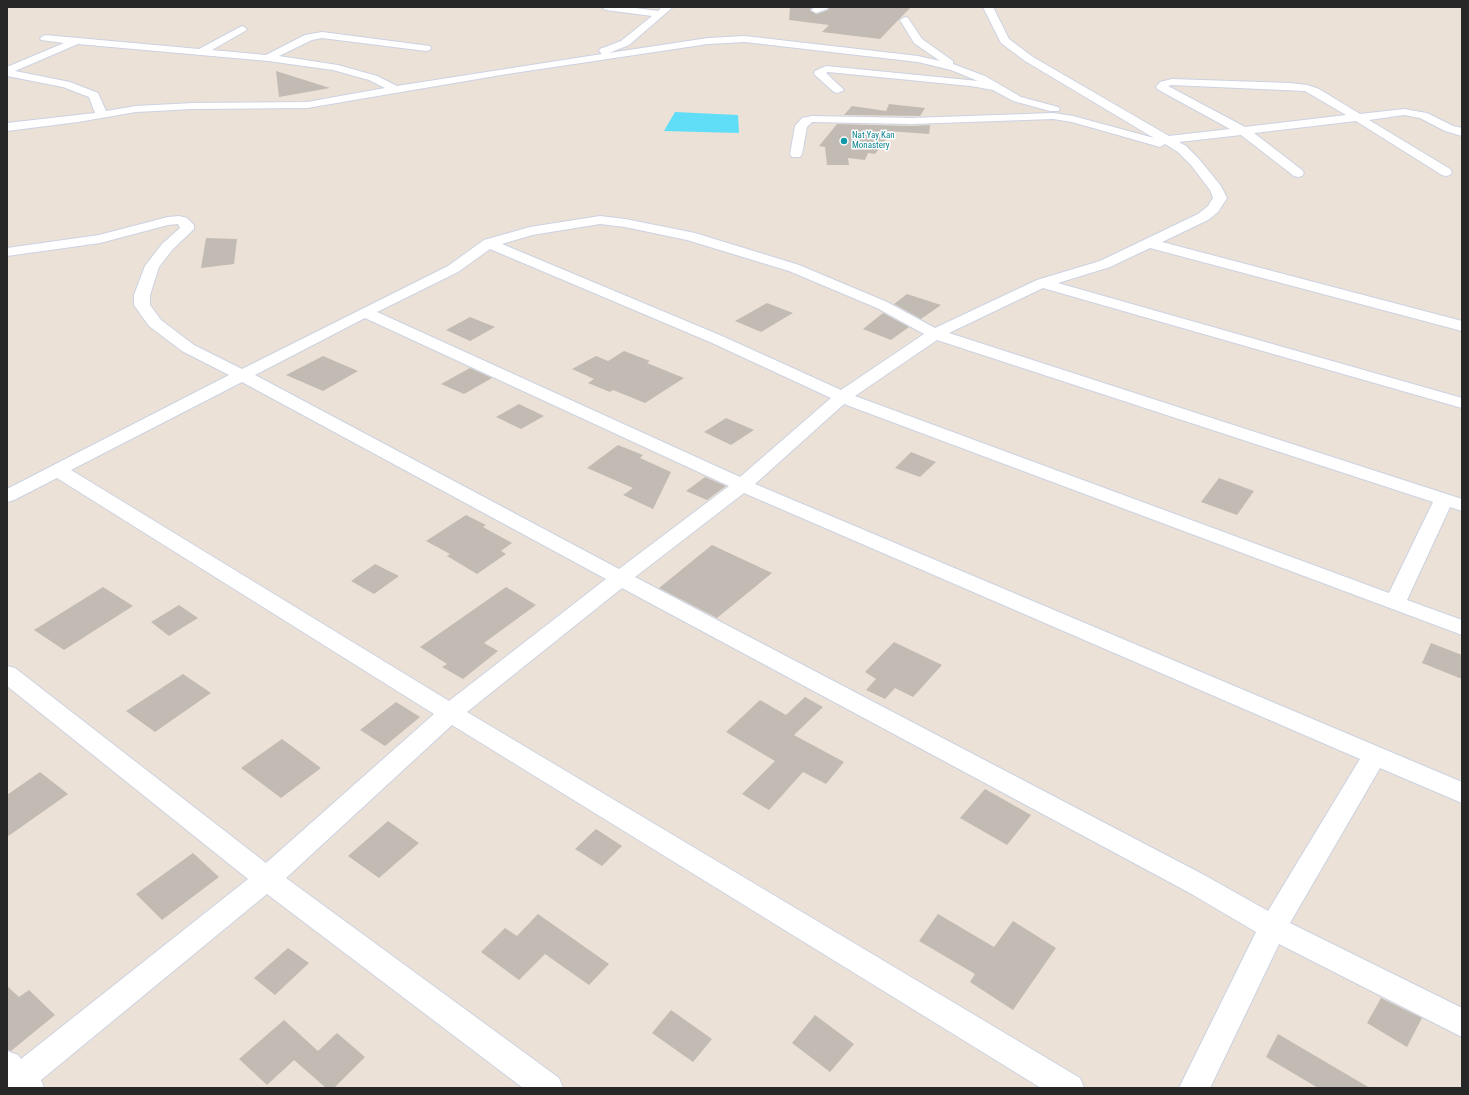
<!DOCTYPE html>
<style>
body{margin:0}
#map{position:relative;width:1469px;height:1095px;overflow:hidden;background:#ebe1d7;font-family:"Roboto Condensed",sans-serif}
canvas{display:block}
.frame{position:absolute;inset:0;border:8px solid #272727;pointer-events:none}
</style>
<div id="map">
<canvas width="1469" height="1095"></canvas>
<div class="frame"></div>
</div>
<script>
const ctx = document.querySelector('canvas').getContext('2d');
ctx.lineJoin = 'round';
function fill(path, color) {
  ctx.fillStyle = color;
  ctx.fill(path, 'evenodd');
}
function poly(rows) {
  const path = new Path2D();
  for (const r of rows) {
    path.moveTo(r[0], r[1]);
    for (let i = 2; i < r.length; i += 2) path.lineTo(r[i], r[i + 1]);
  }
  return path;
}
function trace(path, color, width, dash) {
  ctx.strokeStyle = color;
  ctx.lineWidth = width;
  ctx.lineCap = dash ? 'butt' : 'round';
  ctx.setLineDash(dash || []);
  ctx.stroke(path);
}
function drawText(font, color, halo, rows, align = 'center') {
  ctx.font = font + ' "Roboto Condensed",sans-serif';
  ctx.lineWidth = 3;
  ctx.setLineDash([]);
  ctx.textBaseline = 'middle';
  ctx.strokeStyle = halo;
  ctx.fillStyle = color;
  for (const [text, x, y, turn = 0] of rows) {
    ctx.save();
    ctx.translate(x, y);
    ctx.rotate((+turn || 0) * Math.PI / 180);
    ctx.textAlign = isNaN(turn) ? turn : align;
    if (halo) ctx.strokeText(text, 0, 0);
    ctx.fillText(text, 0, 0);
    ctx.restore();
  }
}
const water = poly([
 [675,112,738,115,739,133,664,131]
]);
const building = poly([
 [790,7,812,7,810,10,817,14,828,10,830,7,911,7,880,39,822,32,829,25,789,20],
 [276,71,330,88,279,97],
 [889,104,925,108,920,116,844,115,852,106,886,111],
 [837,124,912,126,930,125,929,134,888,131,888,137,875,154,868,153,865,160,848,158,849,165,827,165,825,147,819,146],
 [206,238,237,239,234,264,201,268],
 [907,294,941,305,921,319,894,304],
 [767,303,793,313,761,332,735,321],
 [883,313,909,327,891,340,863,329],
 [470,317,495,327,470,341,446,330],
 [624,351,650,361,647,363,684,378,645,403,613,390,610,392,588,383,594,379,572,369,596,356,608,361],
 [323,356,358,371,323,391,286,375],
 [470,368,492,378,464,394,441,384],
 [519,404,544,416,521,429,496,417],
 [726,418,754,430,731,445,704,432],
 [618,445,643,455,640,458,671,472,653,509,623,495,633,488,587,468],
 [911,452,936,462,920,477,895,468],
 [705,477,726,486,707,500,686,491],
 [1219,478,1254,491,1237,515,1201,502],
 [466,515,486,525,483,527,512,543,501,551,506,554,477,574,447,556,450,554,426,541],
 [712,545,772,573,717,618,659,588],
 [375,564,399,576,374,594,351,581],
 [103,587,133,606,64,650,34,630],
 [506,587,536,605,484,643,498,651,463,679,442,667,447,664,420,647],
 [179,605,198,618,169,636,151,622],
 [894,642,942,665,913,697,895,688,885,699,866,690,876,679,865,672],
 [1431,643,1462,655,1462,679,1422,663],
 [183,674,211,693,155,732,126,711],
 [805,697,823,707,794,735,844,762,826,784,803,772,769,810,742,794,775,761,726,732,760,700,786,715],
 [396,702,420,717,385,746,360,730],
 [282,739,321,768,281,798,241,768],
 [40,772,68,794,7,837,7,795],
 [985,789,1031,815,1007,845,960,818],
 [388,821,419,843,379,878,348,856],
 [596,829,622,846,602,866,575,849],
 [193,853,219,877,162,920,136,894],
 [538,914,609,964,589,985,545,954,519,980,481,952,505,928,517,936],
 [938,914,994,947,1013,921,1056,948,1013,1010,970,982,975,974,919,941],
 [288,948,309,963,275,995,254,978],
 [7,986,19,997,29,990,55,1015,11,1051,7,1050],
 [1381,998,1422,1018,1407,1047,1367,1023],
 [671,1010,712,1039,693,1062,652,1033],
 [815,1015,854,1044,830,1072,792,1043],
 [284,1020,318,1051,337,1033,365,1057,334,1088,326,1088,294,1060,267,1085,239,1059],
 [1278,1034,1370,1088,1318,1088,1266,1057]
]);
const street = poly([
 [601,7,628,7,658,11,662,7,673,7,629,45,609,53,708,38,745,36,918,56,940,61,914,43,900,20,905,17,908,18,922,39,953,61,953,64,985,76,1021,97,1058,107,1060,109,1058,111,1050,111,1013,101,993,90,971,86,828,72,826,73,844,90,838,93,834,92,815,75,814,73,815,71,826,66,978,81,951,70,918,62,745,42,708,44,507,74,307,108,193,109,136,112,78,122,7,131,7,123,95,113,89,97,63,87,7,76,7,67,64,43,41,40,40,38,45,35,199,49,242,26,247,29,245,31,212,50,266,55,305,35,322,32,430,46,431,48,430,50,426,51,322,38,312,40,279,56,338,65,377,76,397,86,602,54,599,51,600,49,621,41,652,16,606,10,601,7],
 [78,44,268,61,333,70,369,80,385,88,307,102,193,103,136,106,106,111,98,93,70,82,15,71,78,44],
 [815,7,829,7,827,9,816,13,811,10,815,7],
 [983,7,993,7,1009,39,1033,57,1169,136,1230,129,1157,89,1156,87,1160,82,1172,79,1290,83,1307,85,1319,89,1360,114,1404,109,1427,113,1453,126,1462,128,1462,136,1445,131,1420,118,1404,115,1369,120,1450,169,1452,172,1450,175,1446,176,1442,175,1356,121,1254,133,1302,170,1304,173,1302,176,1298,177,1294,176,1241,135,1179,142,1186,146,1199,159,1221,186,1227,198,1218,212,1208,220,1162,242,1462,321,1462,331,1150,248,1110,267,1058,283,1462,398,1462,408,1043,288,949,333,1462,499,1462,511,1450,507,1407,600,1462,620,1462,635,844,404,755,484,1462,782,1462,803,1380,768,1290,923,1462,1008,1462,1037,1279,944,1210,1088,1179,1088,1256,932,1188,892,622,588,467,712,1080,1078,1084,1088,1041,1088,452,725,286,878,559,1078,563,1088,523,1088,267,894,41,1080,44,1088,7,1088,7,1051,18,1055,21,1059,248,879,7,686,7,666,15,668,266,863,434,714,57,478,14,500,7,502,7,489,229,375,182,351,149,326,134,305,134,295,145,266,162,244,180,228,178,224,168,225,100,243,7,256,7,248,99,235,168,217,179,216,187,218,194,225,194,229,172,250,159,267,150,295,150,305,161,320,194,345,242,369,448,266,484,240,530,227,600,216,625,219,695,233,799,265,887,302,935,328,1037,280,1100,261,1198,214,1208,206,1213,198,1210,190,1191,165,1178,152,1165,144,1160,147,1072,122,1053,119,912,124,812,122,807,127,802,154,800,157,792,157,790,154,795,126,802,118,812,116,912,118,1053,113,1073,116,1154,138,1025,61,1001,43,983,7],
 [1172,85,1305,91,1346,115,1245,127,1168,86,1172,85],
 [600,224,625,227,687,240,789,271,877,308,924,334,841,390,722,336,502,244,532,235,600,224],
 [490,249,710,342,831,398,740,477,377,312,458,272,490,249],
 [365,318,729,486,619,569,255,375,365,318],
 [937,340,1433,502,1389,593,855,396,937,340],
 [242,382,606,579,449,701,71,470,242,382],
 [744,493,1360,759,1268,911,1206,876,635,577,744,493]
]);
const markers = [
 [844,141,4,"#0f9aa8"]
];
const farCulturenames = [
 ["Nat Yay Kan",852,136],
 ["Monastery",852,146]
];
fill(water, '#60ddf7');
fill(building, '#c2bbb4');
trace(street, '#ccd2e2', 2);
fill(street, '#fff');
for (const [x, y, r, color] of markers) {
  const dot = new Path2D();
  dot.arc(x, y, r, 0, 2 * Math.PI);
  ctx.fillStyle = color;
  ctx.fill(dot);
  trace(dot, '#fff', 1.5);
}
drawText('9px', '#0d838f', '#fff', farCulturenames, 'left');
</script>
